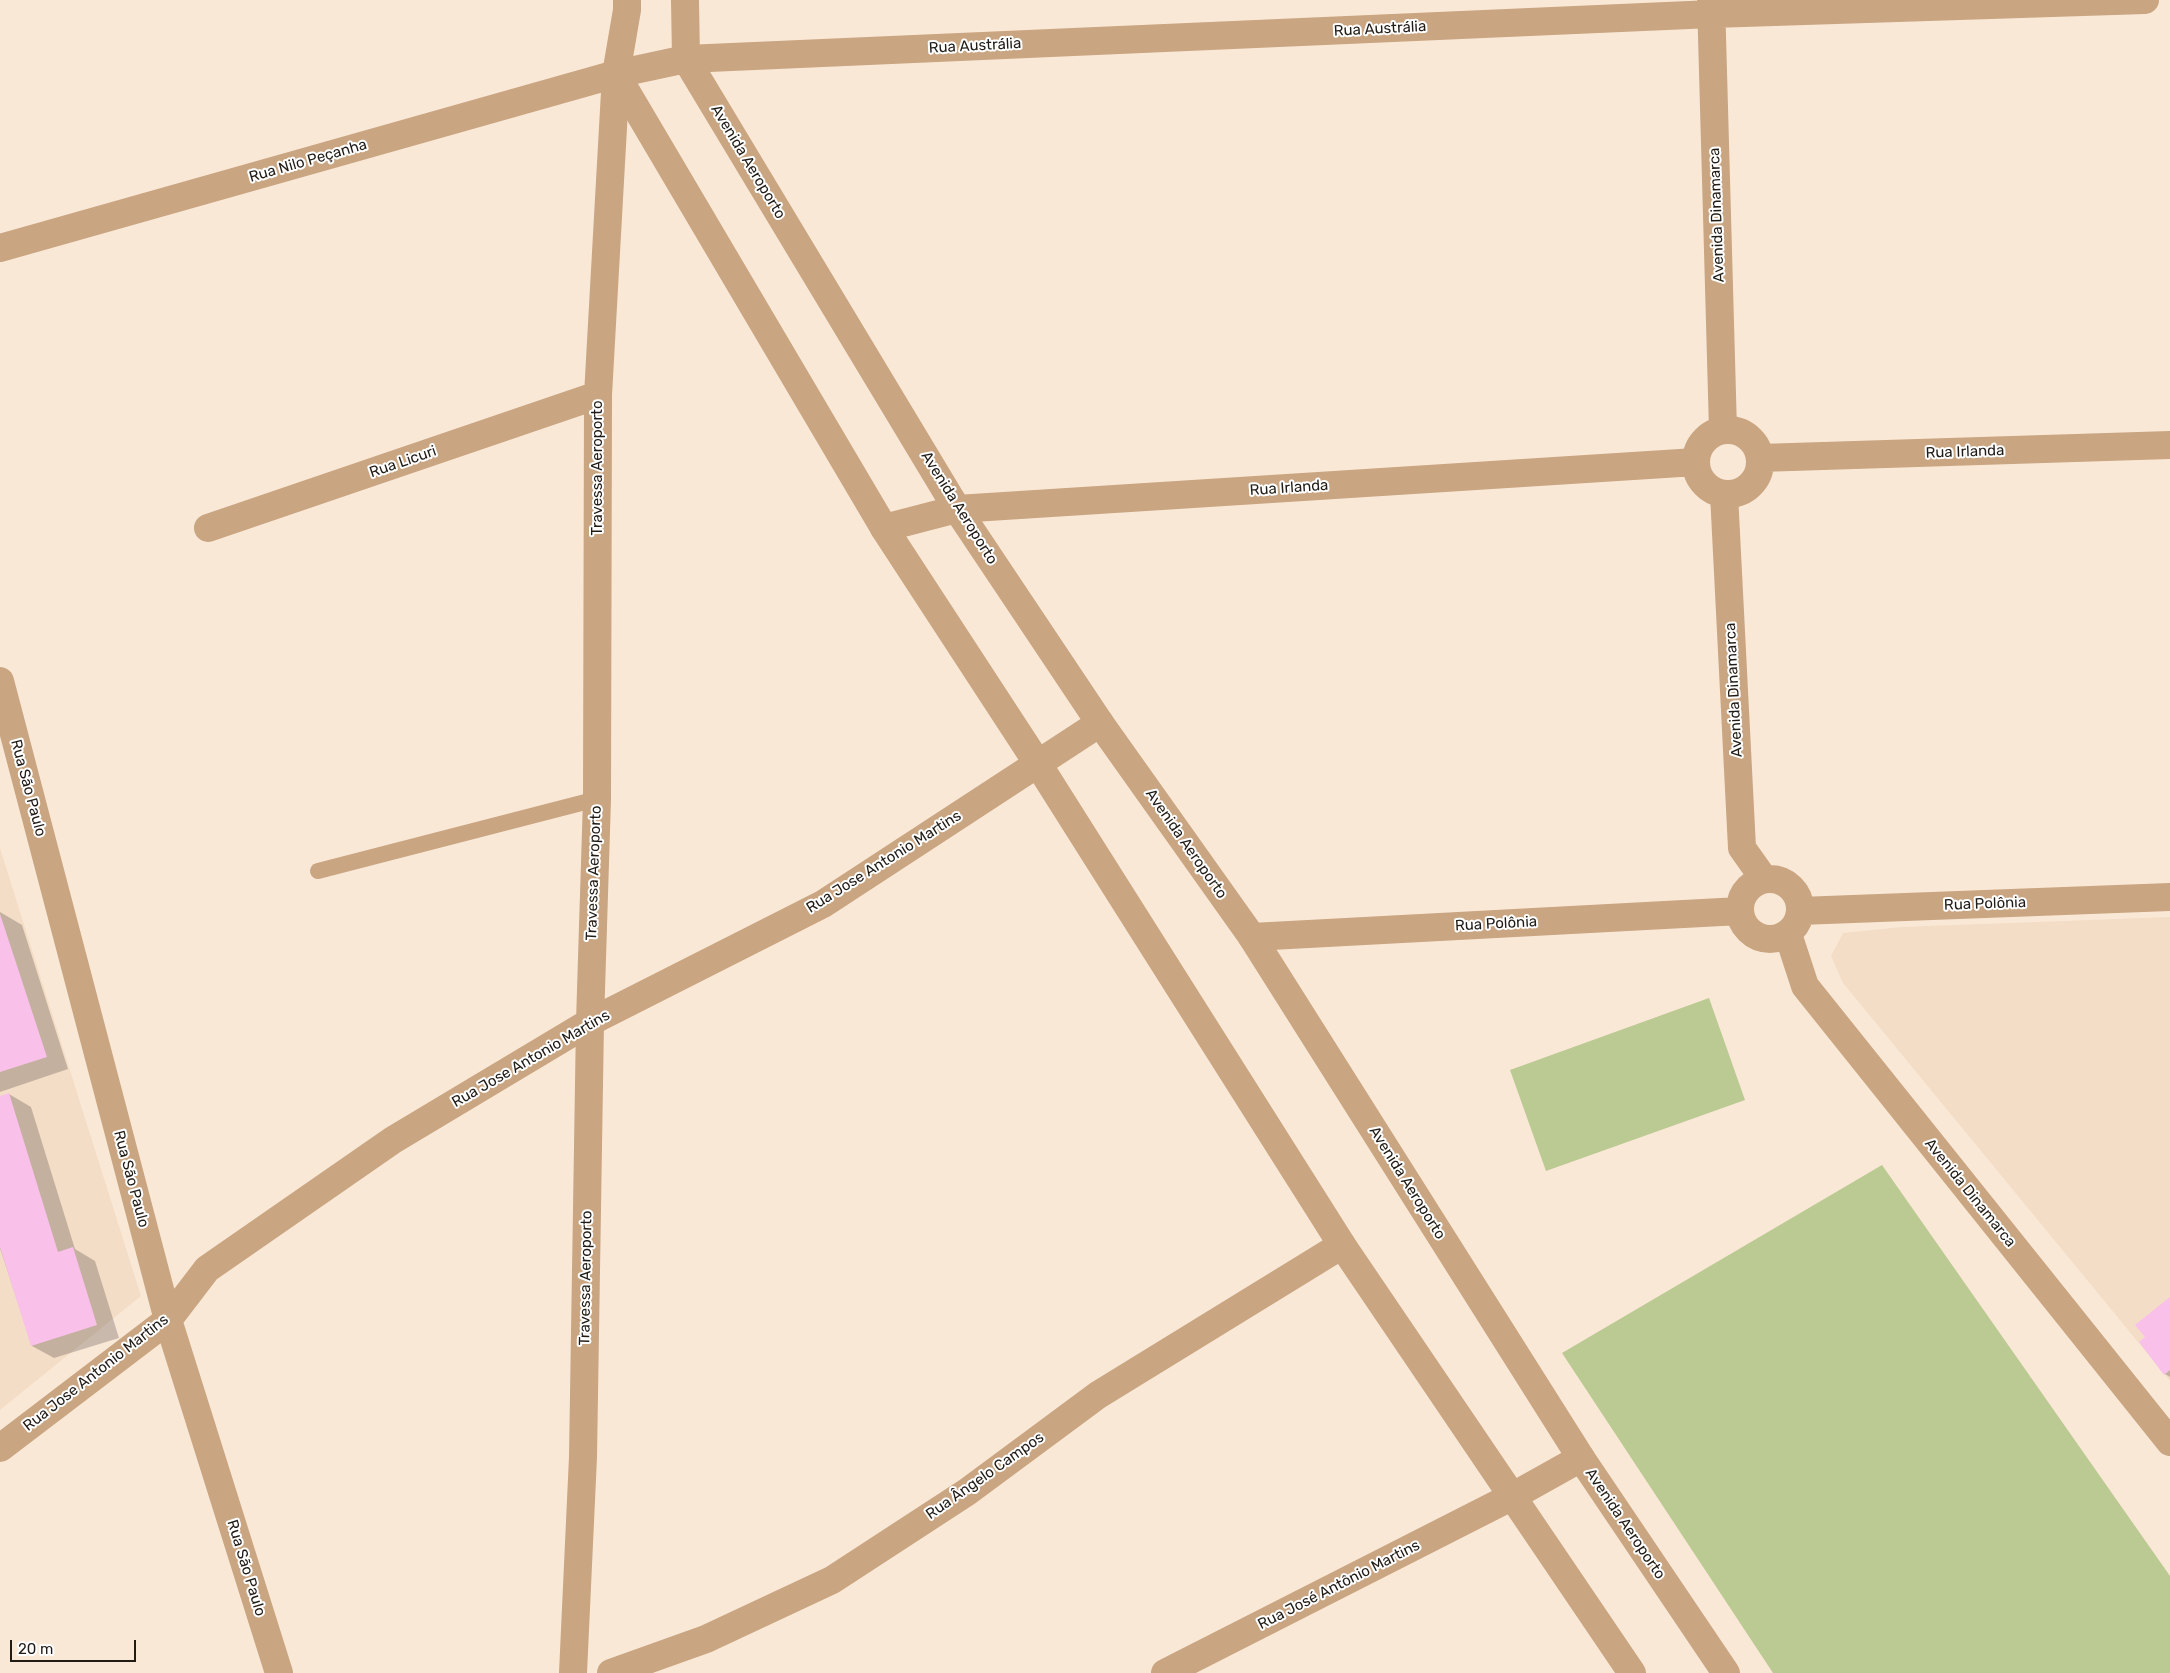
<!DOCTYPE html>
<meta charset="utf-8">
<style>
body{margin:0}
#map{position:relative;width:2170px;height:1673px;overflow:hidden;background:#fae8d7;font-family:Rubik,sans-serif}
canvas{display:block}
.scale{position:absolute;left:10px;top:1640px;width:126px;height:22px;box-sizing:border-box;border:2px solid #211b15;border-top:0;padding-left:6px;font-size:15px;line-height:18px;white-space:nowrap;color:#211b15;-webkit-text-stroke:4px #fff;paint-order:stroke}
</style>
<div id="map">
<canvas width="2170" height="1673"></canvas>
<div class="scale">20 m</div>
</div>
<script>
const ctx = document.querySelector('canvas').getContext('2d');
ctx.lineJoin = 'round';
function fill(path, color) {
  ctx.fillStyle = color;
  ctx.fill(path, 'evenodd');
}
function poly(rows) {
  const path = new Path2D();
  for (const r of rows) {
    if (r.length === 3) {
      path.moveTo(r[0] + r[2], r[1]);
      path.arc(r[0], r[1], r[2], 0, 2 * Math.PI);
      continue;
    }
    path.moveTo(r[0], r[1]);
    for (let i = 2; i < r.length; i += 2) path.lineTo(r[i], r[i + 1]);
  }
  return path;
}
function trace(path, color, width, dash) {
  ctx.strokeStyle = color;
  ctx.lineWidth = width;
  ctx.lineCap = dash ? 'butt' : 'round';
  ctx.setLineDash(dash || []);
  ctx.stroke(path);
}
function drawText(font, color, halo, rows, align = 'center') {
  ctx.font = font + ' Rubik,sans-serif';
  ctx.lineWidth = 4;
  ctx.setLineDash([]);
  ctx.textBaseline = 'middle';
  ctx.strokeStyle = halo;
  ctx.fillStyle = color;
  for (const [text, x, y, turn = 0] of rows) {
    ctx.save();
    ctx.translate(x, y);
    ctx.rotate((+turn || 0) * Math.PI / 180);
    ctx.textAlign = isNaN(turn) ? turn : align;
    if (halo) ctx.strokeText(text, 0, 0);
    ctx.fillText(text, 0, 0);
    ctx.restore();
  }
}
const built = poly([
 [0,848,141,1296,0,1410],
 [2170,917,2170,1381,1843,983,1831,956,1843,933,1901,927]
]);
const green = poly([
 [1709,998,1745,1100,1546,1171,1510,1070],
 [1882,1165,2170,1576,2170,1673,1773,1673,1562,1353]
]);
const shadow = poly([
 [0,912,22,925,68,1069,0,1092],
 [9,1094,31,1107,75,1249,95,1261,119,1338,54,1358,32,1346,0,1248,0,1097],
 [2170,1299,2170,1377,2165,1374]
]);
const building = poly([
 [0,914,47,1057,0,1072],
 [9,1093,58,1252,73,1247,97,1325,31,1346,0,1247,0,1096],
 [2170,1297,2170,1370,2164,1375,2139,1342,2145,1337,2135,1325]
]);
const service = poly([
 [318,871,597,799]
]);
const minor = poly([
 [1711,0,1723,430],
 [0,248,616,74,686,59,1712,14,2145,0],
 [1728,462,32],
 [1760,458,2170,445],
 [1724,494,1742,848,1764,879],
 [208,528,598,395],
 [884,528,957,509,1696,462],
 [0,681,168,1320,279,1673],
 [1770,909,30],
 [1800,911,2170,897],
 [1788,934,1805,986,2170,1442],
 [1252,937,1740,911],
 [0,1448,168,1320,207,1269,393,1140,590,1022,823,904,1100,723],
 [573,1673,583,1457,590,1022,597,799,598,395,616,74],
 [611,1673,706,1639,832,1580,967,1492,1098,1395,1342,1245],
 [1165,1673,1513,1496,1581,1458]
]);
const tertiary = poly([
 [627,0,627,10,616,74,884,528,1038,764,1342,1245,1632,1673],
 [685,0,686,59,957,509,1100,723,1252,937,1581,1458,1726,1673]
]);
const streetNames = [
 ["Rua Austrália",1380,29,-3],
 ["Rua Austrália",975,46,-3],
 ["Rua Nilo Peçanha",308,161,-16],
 ["Avenida Aeroporto",748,162,59],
 ["Avenida Dinamarca",1717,215,-92],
 ["Rua Irlanda",1965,452,-2],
 ["Rua Licuri",403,462,-19],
 ["Travessa Aeroporto",598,468,-90],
 ["Rua Irlanda",1289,488,-4],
 ["Avenida Aeroporto",959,508,58],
 ["Avenida Dinamarca",1734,690,-93],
 ["Rua São Paulo",28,788,75],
 ["Avenida Aeroporto",1186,844,55],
 ["Rua Jose Antonio Martins",884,862,-32],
 ["Travessa Aeroporto",594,873,-88],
 ["Rua Polônia",1985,904,-2],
 ["Rua Polônia",1496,924,-3],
 ["Rua Jose Antonio Martins",531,1059,-30],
 ["Rua São Paulo",131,1179,75],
 ["Avenida Aeroporto",1407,1183,58],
 ["Avenida Dinamarca",1970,1193,51],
 ["Travessa Aeroporto",586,1278,-89],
 ["Rua Jose Antonio Martins",96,1373,-38],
 ["Rua Ângelo Campos",985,1476,-35],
 ["Avenida Aeroporto",1625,1524,56],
 ["Rua São Paulo",246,1568,73],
 ["Rua José Antônio Martins",1339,1585,-27]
];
fill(built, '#f4ddc6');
fill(green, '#bbc992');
fill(shadow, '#0003');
fill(building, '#f9c0ea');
trace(service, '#c9a581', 16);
trace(minor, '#c9a581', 28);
trace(tertiary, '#c9a581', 28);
drawText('15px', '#211b15', '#fff', streetNames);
</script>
